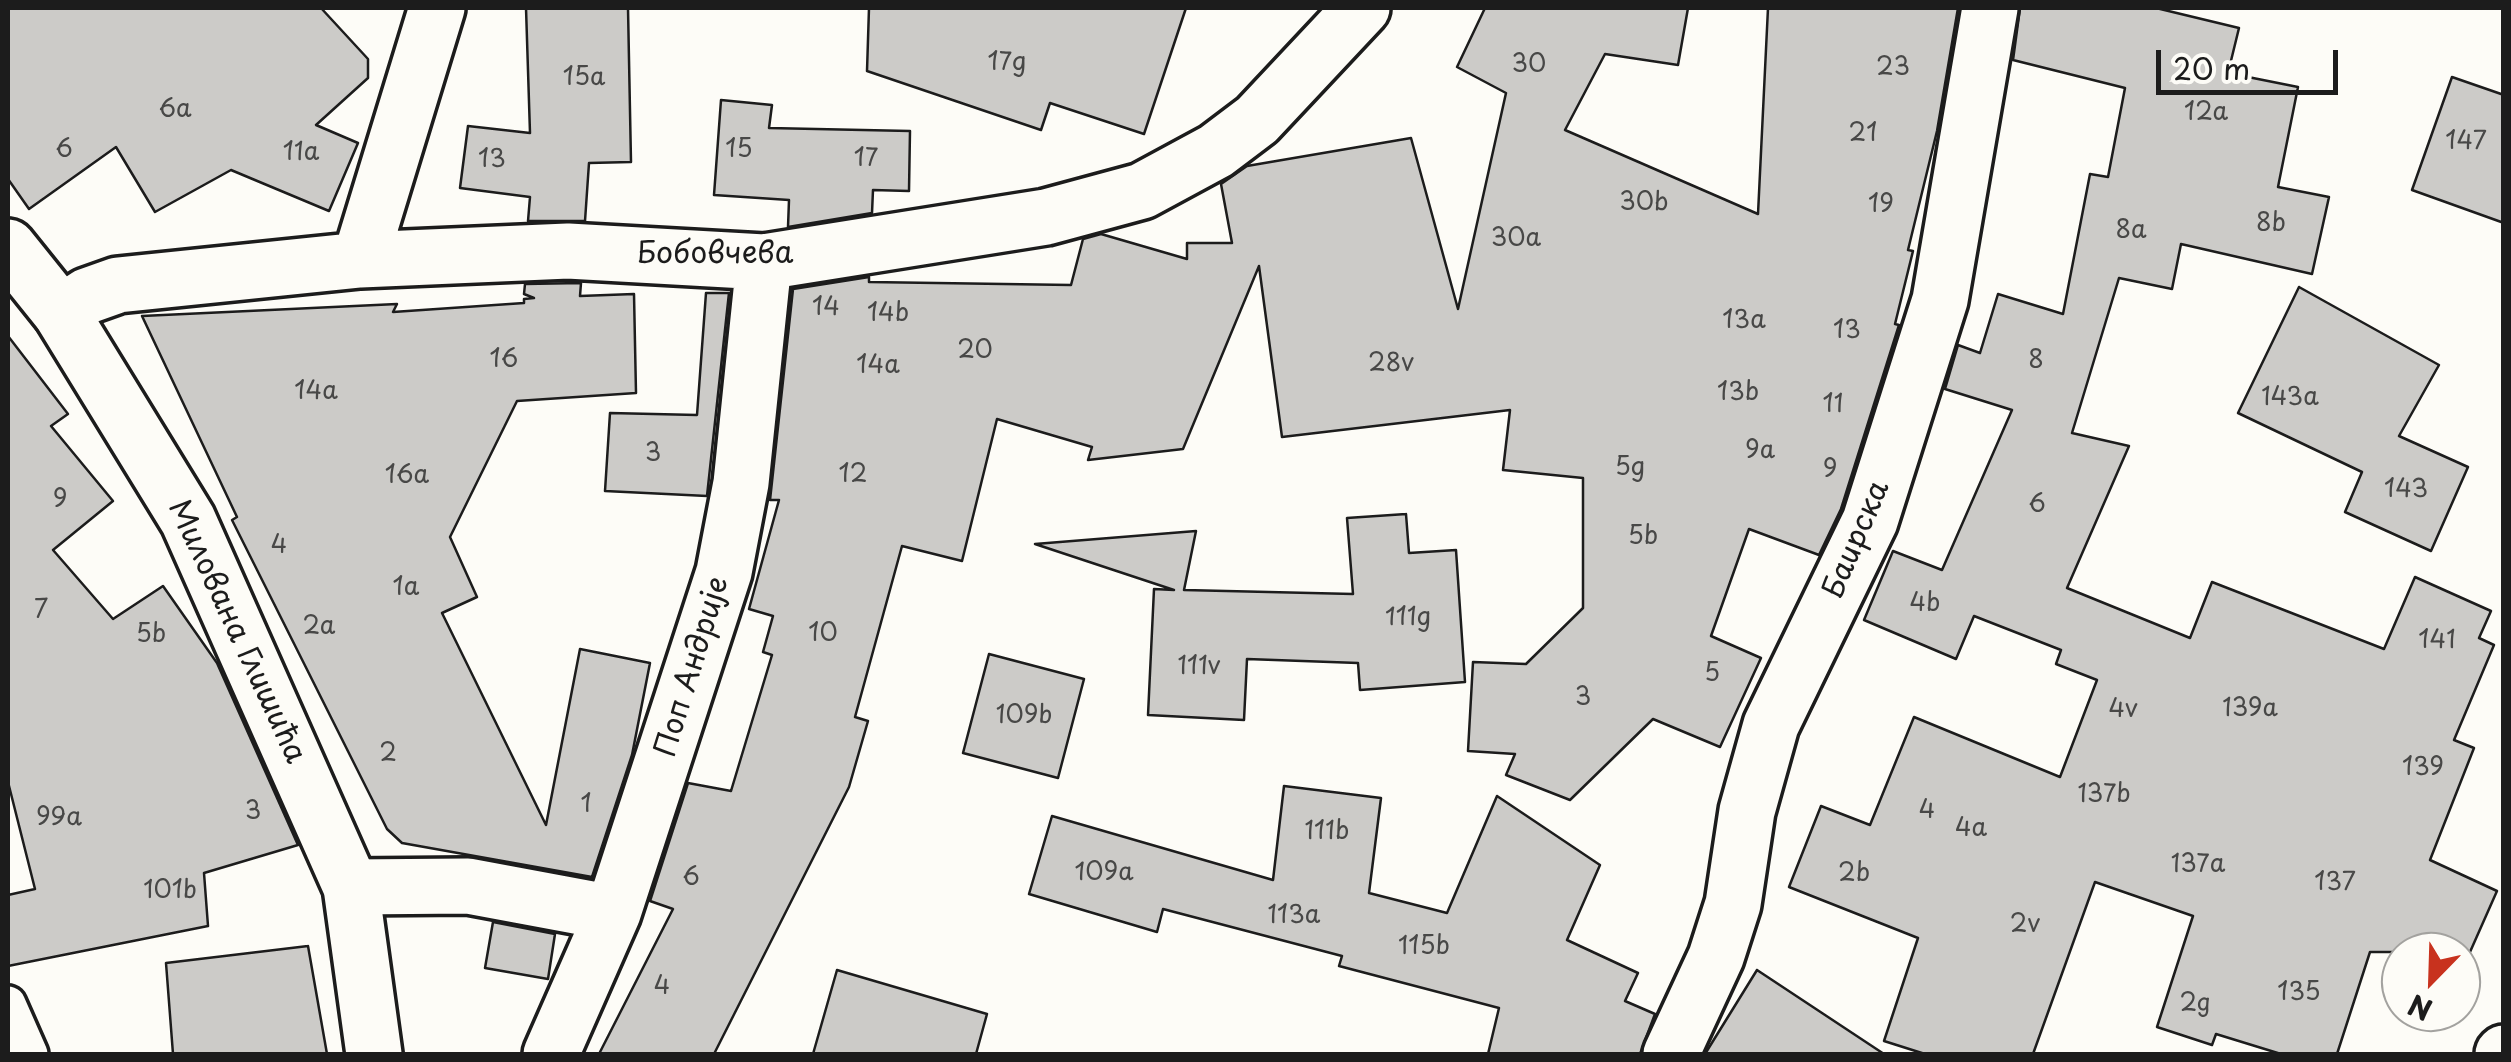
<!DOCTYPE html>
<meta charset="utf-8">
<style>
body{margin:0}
#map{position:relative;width:2511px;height:1062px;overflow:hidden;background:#fdfcf7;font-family:"Playpen Sans",sans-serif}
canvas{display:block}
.frame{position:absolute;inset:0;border:10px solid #1c1c1c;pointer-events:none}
.north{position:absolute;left:2381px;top:932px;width:100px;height:100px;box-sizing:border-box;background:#fdfcf7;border:2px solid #a3a29f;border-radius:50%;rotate:203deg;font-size:28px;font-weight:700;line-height:40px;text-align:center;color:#1c1c1c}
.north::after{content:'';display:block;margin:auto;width:35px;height:45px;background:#c8321e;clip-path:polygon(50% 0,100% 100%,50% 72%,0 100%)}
.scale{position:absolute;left:2156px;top:50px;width:182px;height:45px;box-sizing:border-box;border:5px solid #1c1c1c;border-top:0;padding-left:12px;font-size:30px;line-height:35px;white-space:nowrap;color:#1c1c1c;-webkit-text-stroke:8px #fdfcf7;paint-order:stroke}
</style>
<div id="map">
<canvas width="2511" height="1062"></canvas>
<div class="frame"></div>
<div class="north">N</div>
<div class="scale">20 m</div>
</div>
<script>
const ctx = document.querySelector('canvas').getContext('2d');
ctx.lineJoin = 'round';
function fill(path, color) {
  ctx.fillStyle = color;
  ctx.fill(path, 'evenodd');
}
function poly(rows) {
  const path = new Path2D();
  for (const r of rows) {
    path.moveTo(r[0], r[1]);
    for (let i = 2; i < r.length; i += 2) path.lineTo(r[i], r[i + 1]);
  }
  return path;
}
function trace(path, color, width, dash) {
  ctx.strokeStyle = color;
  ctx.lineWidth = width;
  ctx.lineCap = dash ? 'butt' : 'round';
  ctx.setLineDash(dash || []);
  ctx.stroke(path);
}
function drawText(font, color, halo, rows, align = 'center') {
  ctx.font = font + ' "Playpen Sans",sans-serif';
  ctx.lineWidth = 10;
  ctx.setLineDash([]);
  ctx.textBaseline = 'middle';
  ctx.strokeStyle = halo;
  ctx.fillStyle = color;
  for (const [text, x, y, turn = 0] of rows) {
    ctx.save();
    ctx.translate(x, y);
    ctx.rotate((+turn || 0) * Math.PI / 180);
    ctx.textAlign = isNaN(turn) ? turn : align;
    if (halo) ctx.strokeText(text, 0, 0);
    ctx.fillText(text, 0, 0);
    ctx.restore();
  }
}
const building = poly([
 [8,8,321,8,368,59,368,78,316,125,358,143,329,211,231,170,155,212,116,147,29,209,8,179,8,8],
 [526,8,628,8,631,162,589,163,585,221,528,221,530,197,460,188,468,126,530,133,526,8],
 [869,8,1186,8,1144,134,1050,103,1041,130,867,71,869,8],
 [1485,8,1688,8,1678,65,1605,54,1565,130,1758,214,1768,8,1958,8,1937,131,1908,250,1913,251,1895,324,1899,325,1841,509,1819,555,1749,529,1711,636,1761,658,1720,747,1653,719,1570,800,1506,775,1515,754,1468,751,1473,662,1526,664,1583,608,1583,478,1503,470,1510,410,1282,437,1259,266,1183,449,1088,460,1092,447,997,419,962,561,902,546,855,717,868,721,849,787,714,1054,599,1054,673,909,650,901,688,783,731,791,772,655,763,652,773,616,749,609,779,500,770,500,793,289,869,277,869,282,1071,285,1083,239,1101,234,1187,259,1187,243,1232,243,1221,184,1247,166,1411,138,1458,309,1506,93,1457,67,1485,8],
 [2020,8,2156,8,2239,28,2228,73,2298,87,2278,187,2329,197,2312,274,2181,244,2172,289,2119,278,2072,433,2129,446,2067,588,2190,638,2212,582,2384,649,2415,577,2491,611,2479,638,2494,645,2454,740,2474,748,2430,860,2497,891,2470,952,2370,952,2337,1054,2281,1054,2216,1034,2212,1045,2157,1027,2193,916,2095,882,2033,1054,1925,1054,1884,1041,1918,938,1789,887,1821,806,1870,825,1914,717,2060,777,2097,680,2056,664,2061,650,1974,616,1956,659,1864,620,1893,551,1942,570,2012,410,1945,389,1958,345,1980,353,1998,294,2063,314,2090,174,2108,177,2125,88,2013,60,2020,8],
 [2452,77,2504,95,2504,223,2412,190,2452,77],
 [721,100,772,105,769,128,910,131,909,191,873,190,872,213,788,227,789,200,714,195,721,100],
 [581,283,580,296,634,294,636,393,517,401,450,537,477,597,442,613,546,825,580,649,650,663,632,755,592,877,402,843,387,829,232,520,237,517,142,316,397,304,393,312,524,303,524,299,534,298,524,294,525,284,581,283],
 [2299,287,2439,365,2399,436,2468,467,2431,551,2345,512,2362,472,2238,413,2299,287],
 [706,293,729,293,707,496,605,491,610,413,697,415,706,293],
 [8,336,68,414,51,426,113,501,53,550,113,619,163,586,217,663,298,845,204,873,208,926,8,966,8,895,35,889,8,782,8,336],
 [1406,514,1409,553,1456,550,1465,682,1360,690,1358,663,1247,659,1244,720,1148,715,1154,589,1174,590,1035,544,1196,531,1184,590,1353,594,1347,518,1406,514],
 [989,654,1084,679,1058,778,963,753,989,654],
 [1284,786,1381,798,1369,893,1447,913,1497,796,1600,865,1567,940,1638,973,1625,1001,1655,1014,1640,1054,1488,1054,1499,1008,1339,966,1342,956,1163,909,1157,932,1029,894,1052,816,1273,880,1284,786],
 [493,922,555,934,548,979,485,968,493,922],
 [308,946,327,1054,173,1054,166,963,308,946],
 [837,970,987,1014,976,1054,813,1054,837,970],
 [1757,970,1884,1054,1705,1054,1757,970]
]);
const lane = poly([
 [8,1004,30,1054]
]);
const street = poly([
 [360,260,437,8],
 [61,313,87,296,118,285,360,260,568,251,764,262,1046,217,1142,191,1216,151,1257,120,1362,8],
 [351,887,468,886,613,913],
 [551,1054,613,913,724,572,741,483,764,262],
 [1671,1054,1716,957,1733,904,1747,811,1771,725,1870,521,1940,300,1990,8]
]);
const secondary = poly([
 [8,247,61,313,188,520,351,887,374,1054],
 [2503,1054,2504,1053]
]);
const numberNames = [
 ["17g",1007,63],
 ["30",1529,65],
 ["23",1893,68],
 ["15a",584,78],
 ["6a",175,110],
 ["12a",2206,113],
 ["21",1863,134],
 ["147",2466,142],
 ["6",64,150],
 ["15",739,150],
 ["11a",301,153],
 ["17",866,159],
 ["13",492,160],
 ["30b",1644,203],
 ["19",1881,205],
 ["8b",2271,224],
 ["8a",2131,231],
 ["30a",1516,239],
 ["14",826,308],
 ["14b",888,314],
 ["13a",1744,321],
 ["13",1847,331],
 ["20",975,351],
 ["16",504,360],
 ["8",2036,361],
 ["28v",1391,364],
 ["14a",878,366],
 ["14a",316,392],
 ["13b",1738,393],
 ["143a",2290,398],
 ["11",1833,405],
 ["9a",1760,451],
 ["3",653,454],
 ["5g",1630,468],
 ["9",1830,470],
 ["12",853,475],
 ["16a",407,476],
 ["143",2406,490],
 ["9",60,500],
 ["6",2037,505],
 ["5b",1643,537],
 ["4",279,546],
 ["1a",406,588],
 ["4b",1925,604],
 ["7",41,611],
 ["111g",1408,618],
 ["2a",319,627],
 ["10",823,634],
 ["5b",151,635],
 ["141",2437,641],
 ["111v",1199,667],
 ["5",1712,674],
 ["3",1583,698],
 ["139a",2250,709],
 ["4v",2123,710],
 ["109b",1024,716],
 ["2",388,754],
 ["139",2423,768],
 ["137b",2104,795],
 ["1",586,805],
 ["4",1927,811],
 ["3",253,812],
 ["99a",59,818],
 ["4a",1971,829],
 ["111b",1327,832],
 ["137a",2198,865],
 ["109a",1104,873],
 ["2b",1854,874],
 ["6",691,878],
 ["137",2335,883],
 ["101b",170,891],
 ["113a",1294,916],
 ["2v",2025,925],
 ["115b",1424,947],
 ["4",662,987],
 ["135",2299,993],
 ["2g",2195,1004]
];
const streetNames = [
 ["Бобовчева",715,255],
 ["Баирска",1857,540,-67],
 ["Милована Глишића",236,632,65],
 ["Поп Андрије",693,667,-73]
];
fill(building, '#cccbc8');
trace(building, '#1c1c1c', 2.5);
trace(lane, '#1c1c1c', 42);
trace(street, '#1c1c1c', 62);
trace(secondary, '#1c1c1c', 62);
trace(lane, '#fdfcf7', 35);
trace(street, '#fdfcf7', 55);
trace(secondary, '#fdfcf7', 55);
drawText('25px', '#484847', null, numberNames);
drawText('30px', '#1c1c1c', '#fdfcf7', streetNames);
</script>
